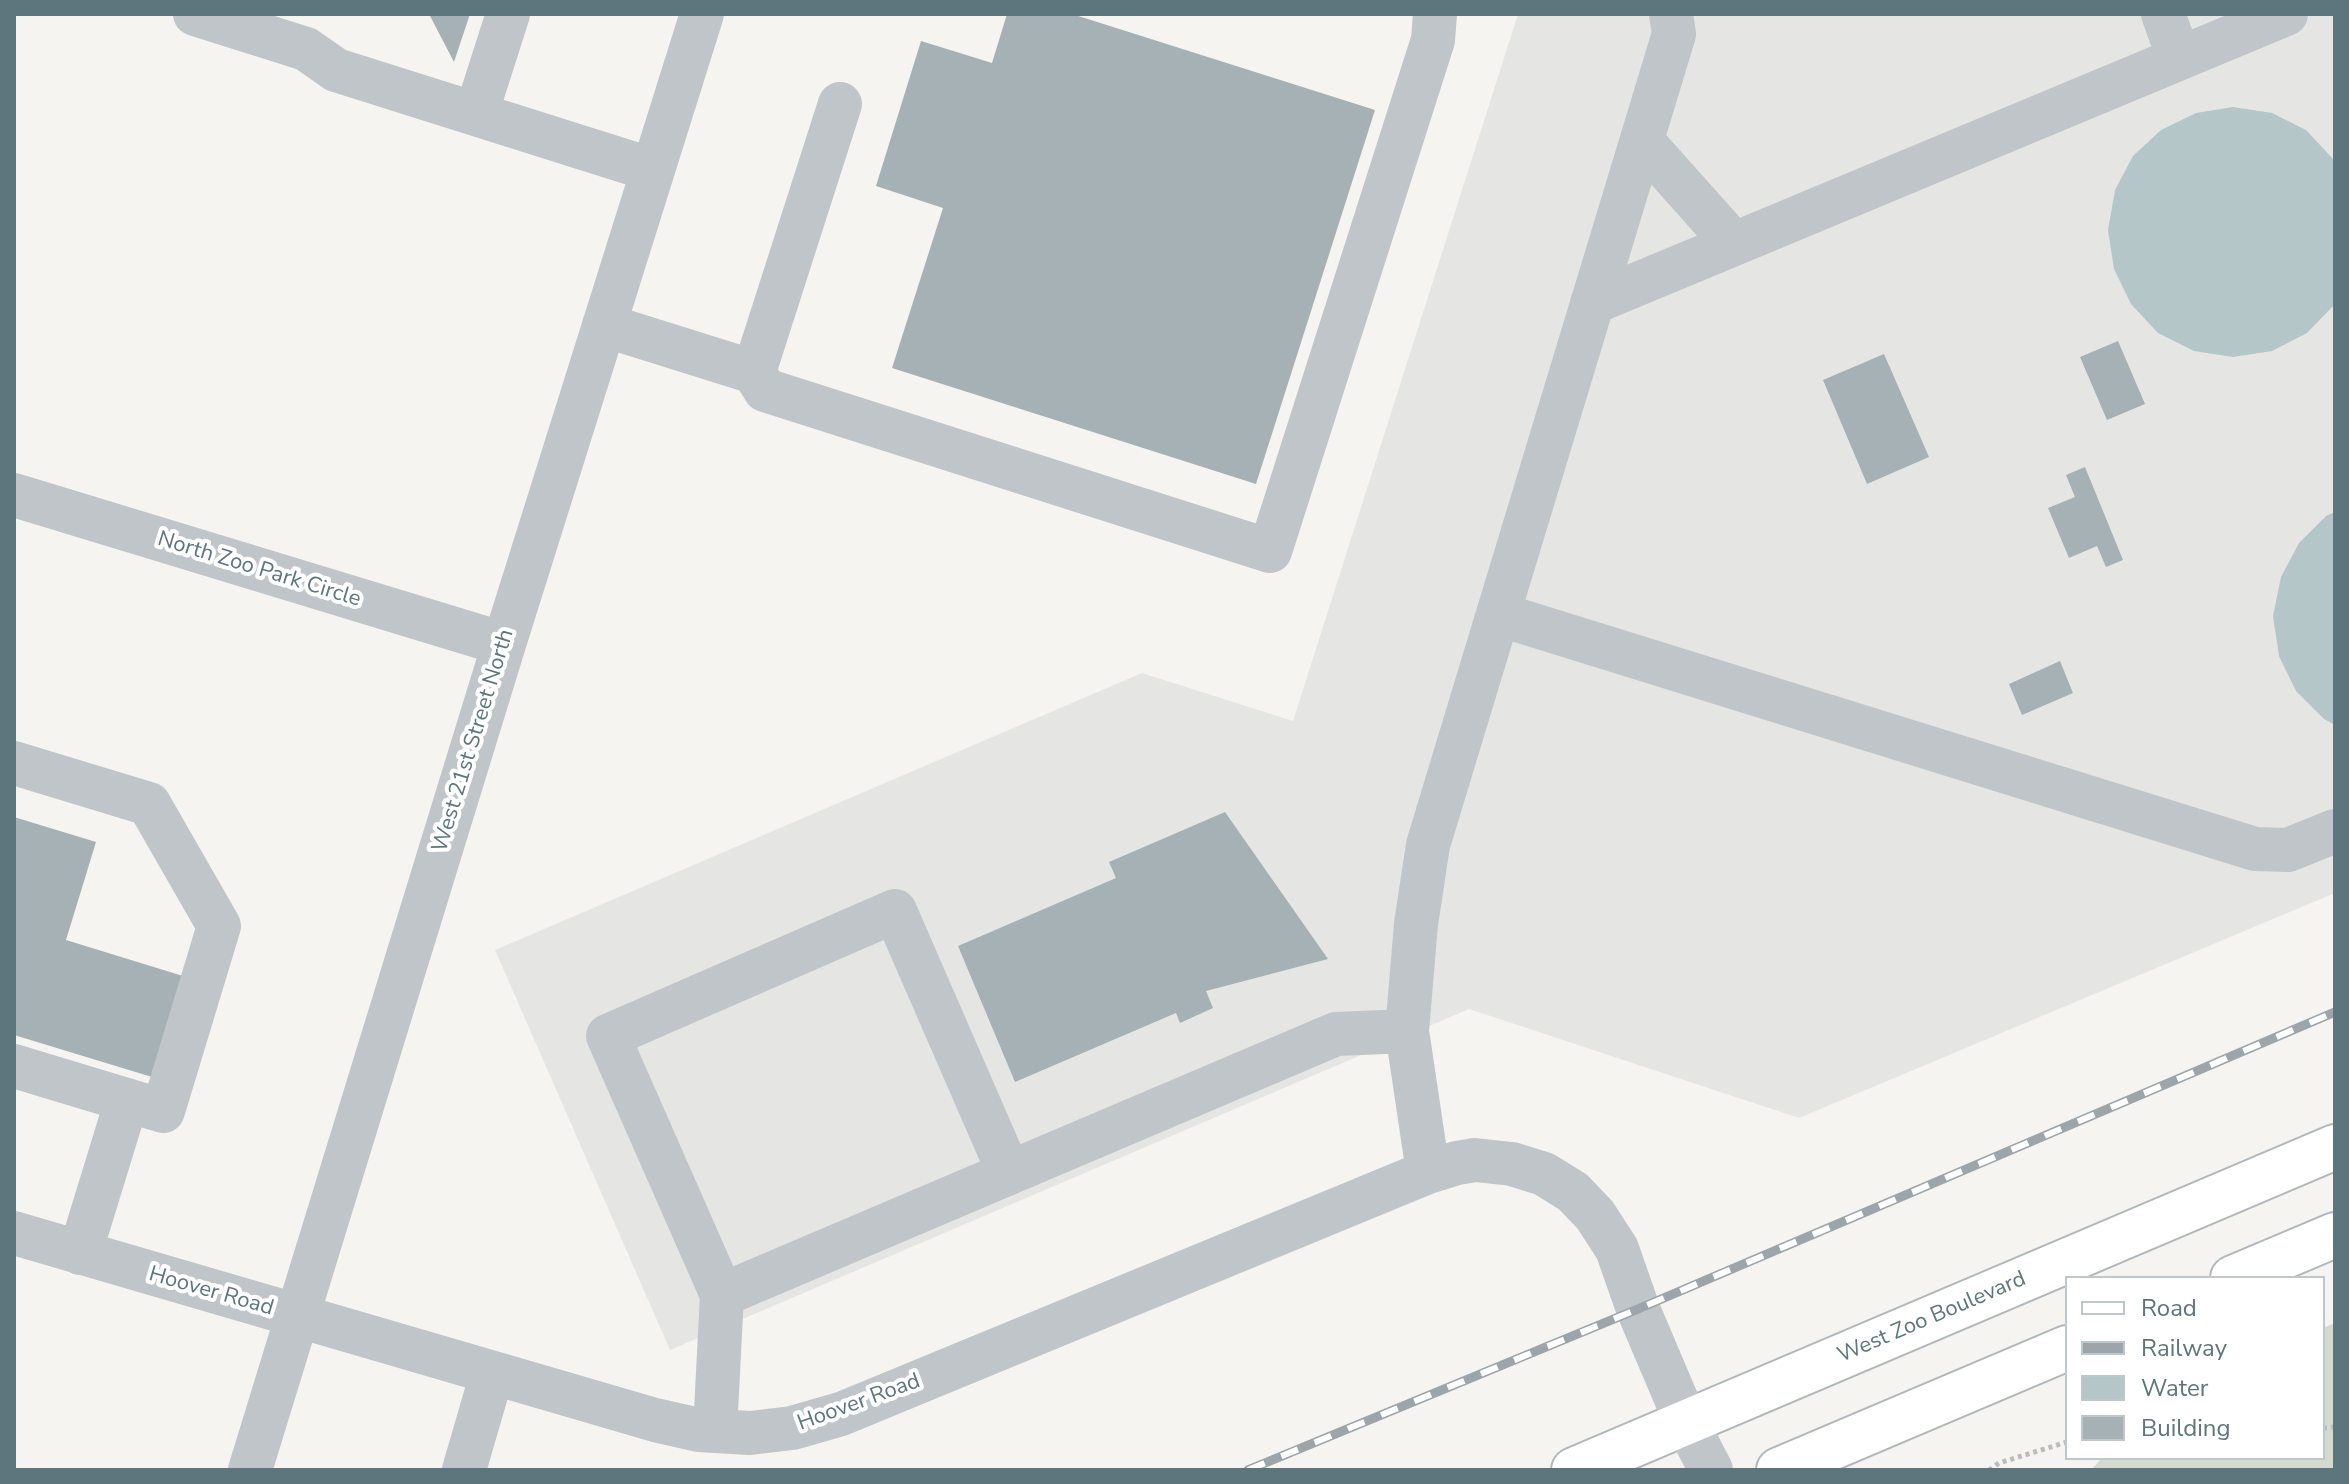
<!DOCTYPE html>
<style>
body{margin:0}
#map{position:relative;width:2349px;height:1484px;overflow:hidden;background:#f5f4f0;font-family:"Nunito Sans",sans-serif}
canvas{display:block}
.frame{position:absolute;inset:0;border:16px solid #5d767e;pointer-events:none}
.legend{position:absolute;left:2065px;top:1276px;width:260px;height:184px;box-sizing:border-box;background:#fff;border:2px solid #bec8cb;margin:0;padding:10px 14px;list-style:none;font-size:24px;color:#5d767e}
.legend li{display:flex;align-items:center;gap:16px;height:40px}
.legend b{width:40px;border:2px solid #bec8cb}
</style>
<div id="map">
<canvas width="2349" height="1484"></canvas>
<div class="frame"></div>
<ul class="legend">
<li><b style="height:10px;background:#fff"></b>Road</li>
<li><b style="height:10px;background:#9ca6aa"></b>Railway</li>
<li><b style="height:22px;background:#b4c6c8"></b>Water</li>
<li><b style="height:22px;background:#a5b1b4"></b>Building</li>
</ul>
</div>
<script>
const ctx = document.querySelector('canvas').getContext('2d');
ctx.lineJoin = 'round';
function fill(path, color) {
  ctx.fillStyle = color;
  ctx.fill(path, 'evenodd');
}
function poly(rows) {
  const path = new Path2D();
  for (const r of rows) {
    path.moveTo(r[0], r[1]);
    for (let i = 2; i < r.length; i += 2) path.lineTo(r[i], r[i + 1]);
  }
  return path;
}
function trace(path, color, width, dash) {
  ctx.strokeStyle = color;
  ctx.lineWidth = width;
  ctx.lineCap = dash ? 'butt' : 'round';
  ctx.setLineDash(dash || []);
  ctx.stroke(path);
}
function drawText(font, color, halo, rows, align = 'center') {
  ctx.font = font + ' "Nunito Sans",sans-serif';
  ctx.lineWidth = 8;
  ctx.setLineDash([]);
  ctx.textBaseline = 'middle';
  ctx.strokeStyle = halo;
  ctx.fillStyle = color;
  for (const [text, x, y, turn = 0] of rows) {
    ctx.save();
    ctx.translate(x, y);
    ctx.rotate((+turn || 0) * Math.PI / 180);
    ctx.textAlign = isNaN(turn) ? turn : align;
    if (halo) ctx.strokeText(text, 0, 0);
    ctx.fillText(text, 0, 0);
    ctx.restore();
  }
}
const built = poly([
 [1518,14,2335,14,2335,893,1799,1118,1469,1009,670,1350,495,950,1142,673,1293,721]
]);
const green = poly([
 [2335,1323,2335,1470,2091,1470,2102,1458,2323,1458,2323,1328]
]);
const water = poly([
 [2233,107,2272,113,2306,130,2335,161,2335,304,2307,333,2272,351,2233,357,2194,351,2158,333,2131,304,2114,269,2108,230,2115,190,2133,156,2161,130,2196,113],
 [2335,512,2335,725,2324,719,2296,691,2279,656,2273,616,2281,577,2299,543,2326,516]
]);
const building = poly([
 [429,14,470,14,454,62],
 [1007,14,1072,14,1375,110,1256,484,892,368,943,208,876,186,921,41,992,63],
 [2118,341,2145,404,2107,420,2080,357],
 [1884,354,1929,457,1867,484,1823,380],
 [2085,467,2123,560,2106,567,2097,546,2069,558,2048,508,2075,497,2066,475],
 [2060,661,2073,693,2022,715,2009,684],
 [1225,812,1328,959,1206,991,1213,1008,1180,1023,1176,1013,1015,1082,958,946,1116,878,1109,862],
 [14,817,96,842,66,940,183,976,152,1077,14,1035]
]);
const path = poly([
 [2323,1428,2335,1427],
 [1989,1470,1999,1463,2067,1442]
]);
const minor = poly([
 [195,14,306,49,336,70,653,170],
 [2163,14,2179,58],
 [476,114,508,14],
 [1734,244,2286,14],
 [1592,303,1734,244,1642,141],
 [604,325,754,372,765,390,1270,551,1433,40,1435,14],
 [754,372,840,104],
 [14,495,504,644],
 [1498,614,2255,849,2288,850,2335,831],
 [14,763,149,804,219,926,163,1111,14,1066],
 [1407,1031,1416,924,1428,845,1674,34,1671,14],
 [1009,1173,1336,1034,1407,1031,1428,1172],
 [14,1233,655,1420,699,1430,750,1433,792,1428,841,1414,1428,1172,1457,1163,1475,1160,1512,1164,1544,1174,1573,1192,1595,1215,1617,1249,1638,1309,1686,1422,1711,1470],
 [80,1253,127,1100],
 [715,1431,722,1295,608,1036,895,911,1009,1173,722,1295],
 [250,1470,504,644,702,14],
 [464,1470,492,1374]
]);
const major = poly([
 [2233,1278,2335,1235],
 [1574,1470,2335,1147],
 [1779,1470,2067,1348]
]);
const rail = poly([
 [1248,1470,1638,1309,2335,1012]
]);
const streetNames = [
 ["North Zoo Park Circle",259,570,17],
 ["West 21st Street North",474,741,-73],
 ["Hoover Road",211,1292,16],
 ["West Zoo Boulevard",1932,1318,-23],
 ["Hoover Road",859,1403,-20]
];
fill(built, '#e5e6e4');
fill(green, '#d5dacf');
fill(water, '#b4c6c8');
fill(building, '#a5b1b4');
trace(major, '#b0b7ba', 48);
trace(path, '#b9bdbf', 5, [4, 4]);
trace(minor, '#bfc5c8', 44);
trace(major, '#fff', 44);
trace(rail, '#9ca6aa', 9);
trace(rail, '#fff', 6, [18]);
drawText('22px', '#5d767e', '#fff', streetNames);
</script>
